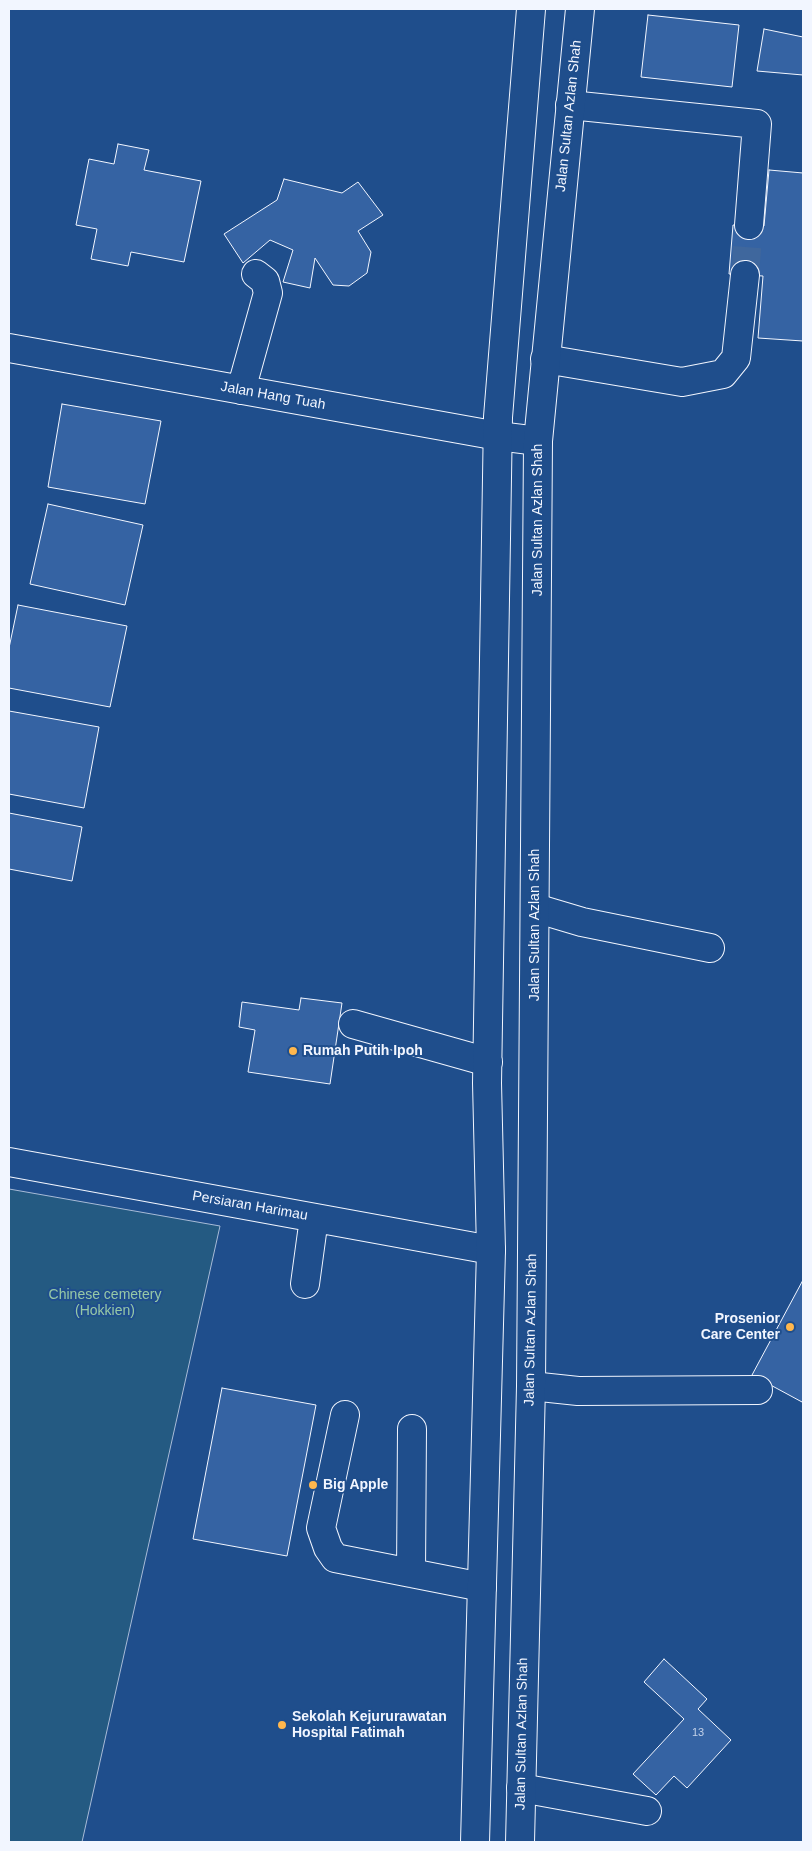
<!DOCTYPE html>
<style>
body{margin:0}
#map{position:relative;width:812px;height:1851px;overflow:hidden;background:#1f4e8c;font-family:Arial,sans-serif}
canvas{display:block}
.frame{position:absolute;inset:0;border:10px solid #f2f6ff;pointer-events:none}
</style>
<div id="map">
<canvas width="812" height="1851"></canvas>
<div class="frame"></div>
</div>
<script>
const ctx = document.querySelector('canvas').getContext('2d');
ctx.lineJoin = 'round';
function fill(path, color) {
  ctx.fillStyle = color;
  ctx.fill(path, 'evenodd');
}
function poly(rows) {
  const path = new Path2D();
  for (const r of rows) {
    path.moveTo(r[0], r[1]);
    for (let i = 2; i < r.length; i += 2) path.lineTo(r[i], r[i + 1]);
  }
  return path;
}
function trace(path, color, width, dash) {
  ctx.strokeStyle = color;
  ctx.lineWidth = width;
  ctx.lineCap = dash ? 'butt' : 'round';
  ctx.setLineDash(dash || []);
  ctx.stroke(path);
}
function drawText(font, color, halo, rows, align = 'center') {
  ctx.font = font + ' Arial,sans-serif';
  ctx.lineWidth = 4;
  ctx.setLineDash([]);
  ctx.textBaseline = 'middle';
  ctx.strokeStyle = halo;
  ctx.fillStyle = color;
  for (const [text, x, y, turn = 0] of rows) {
    ctx.save();
    ctx.translate(x, y);
    ctx.rotate((+turn || 0) * Math.PI / 180);
    ctx.textAlign = isNaN(turn) ? turn : align;
    if (halo) ctx.strokeText(text, 0, 0);
    ctx.fillText(text, 0, 0);
    ctx.restore();
  }
}
const green = poly([
 [9,1189,220,1226,82,1842,9,1842,9,1189]
]);
const building = poly([
 [648,15,739,25,732,87,641,77,648,15],
 [764,29,803,37,803,75,757,71,764,29],
 [118,144,149,150,144,170,201,181,184,262,131,252,128,266,91,259,97,229,76,225,89,159,114,164,118,144],
 [769,170,803,173,803,341,758,338,763,276,729,274,733,225,764,226,769,170],
 [284,179,342,193,358,182,383,215,358,231,371,252,367,273,349,286,333,285,315,258,310,288,283,282,293,250,270,240,243,263,224,234,277,200,284,179],
 [62,404,161,421,145,504,48,487,62,404],
 [48,504,143,525,125,605,30,584,48,504],
 [18,605,127,626,110,707,9,688,9,648,18,605],
 [9,711,99,727,84,808,9,794,9,711],
 [9,813,82,827,72,881,9,869,9,813],
 [301,998,342,1003,330,1084,248,1072,255,1030,239,1027,242,1002,299,1010,301,998],
 [803,1280,803,1399,802,1402,752,1375,803,1280],
 [222,1388,316,1405,287,1556,193,1539,222,1388],
 [664,1659,707,1699,698,1709,731,1740,687,1788,674,1776,656,1795,633,1774,684,1719,644,1682,664,1659]
]);
const minorTunnel = poly([
 [745,275,749,225]
]);
const minor = poly([
 [570,105,757,124,749,225],
 [9,348,498,436,538,441],
 [545,359,682,382,723,374,736,358,745,275],
 [241,390,268,293,265,281,256,274],
 [535,908,582,922,710,948],
 [353,1024,488,1062],
 [9,1162,491,1250],
 [305,1284,314,1218],
 [531,1386,578,1391,758,1390],
 [345,1415,321,1528,328,1548,335,1558,482,1587],
 [411,1573,412,1429],
 [521,1788,647,1811]
]);
const major = poly([
 [475,1842,491,1250,487,1083,498,417,531,9],
 [520,1842,531,1386,538,441,580,9]
]);
const markers = [
 [293,1051,5,"#ffb74d"],
 [790,1327,5,"#ffb74d"],
 [313,1485,5,"#ffb74d"],
 [282,1725,5,"#ffb74d"]
];
const numberNames = [
 ["13",698,1733]
];
const streetNames = [
 ["Jalan Sultan Azlan Shah",569,116,-84],
 ["Jalan Hang Tuah",273,396,10],
 ["Jalan Sultan Azlan Shah",538,520,-90],
 ["Jalan Sultan Azlan Shah",535,925,-90],
 ["Persiaran Harimau",250,1206,10],
 ["Jalan Sultan Azlan Shah",531,1330,-89],
 ["Jalan Sultan Azlan Shah",522,1734,-89]
];
const poiNames = [
 ["Rumah Putih Ipoh",303,1051],
 ["Prosenior",780,1319,"right"],
 ["Care Center",780,1335,"right"],
 ["Big Apple",323,1485],
 ["Sekolah Kejururawatan",292,1717],
 ["Hospital Fatimah",292,1733]
];
const parkNames = [
 ["Chinese cemetery",105,1295],
 ["(Hokkien)",105,1311]
];
fill(green, '#245a82');
trace(green, '#a8bbd7', 1);
fill(building, '#3563a3');
trace(building, '#f2f6ff', 1);
trace(minorTunnel, '#3f679d', 28, [28, 14]);
trace(minor, '#f2f6ff', 30);
trace(major, '#f2f6ff', 30);
trace(minor, '#1f4e8c', 28);
trace(major, '#1f4e8c', 28);
for (const [x, y, r, color] of markers) {
  const dot = new Path2D();
  dot.arc(x, y, r, 0, 2 * Math.PI);
  ctx.fillStyle = color;
  ctx.fill(dot);
  trace(dot, '#1f4e8c', 2);
}
drawText('11px', '#c3d1e8', null, numberNames);
drawText('14px', '#f2f6ff', '#1f4e8c', streetNames);
drawText('bold 14px', '#f2f6ff', '#1f4e8c', poiNames, 'left');
drawText('14px', '#97c8a6', '#1f4e8c', parkNames);
</script>
